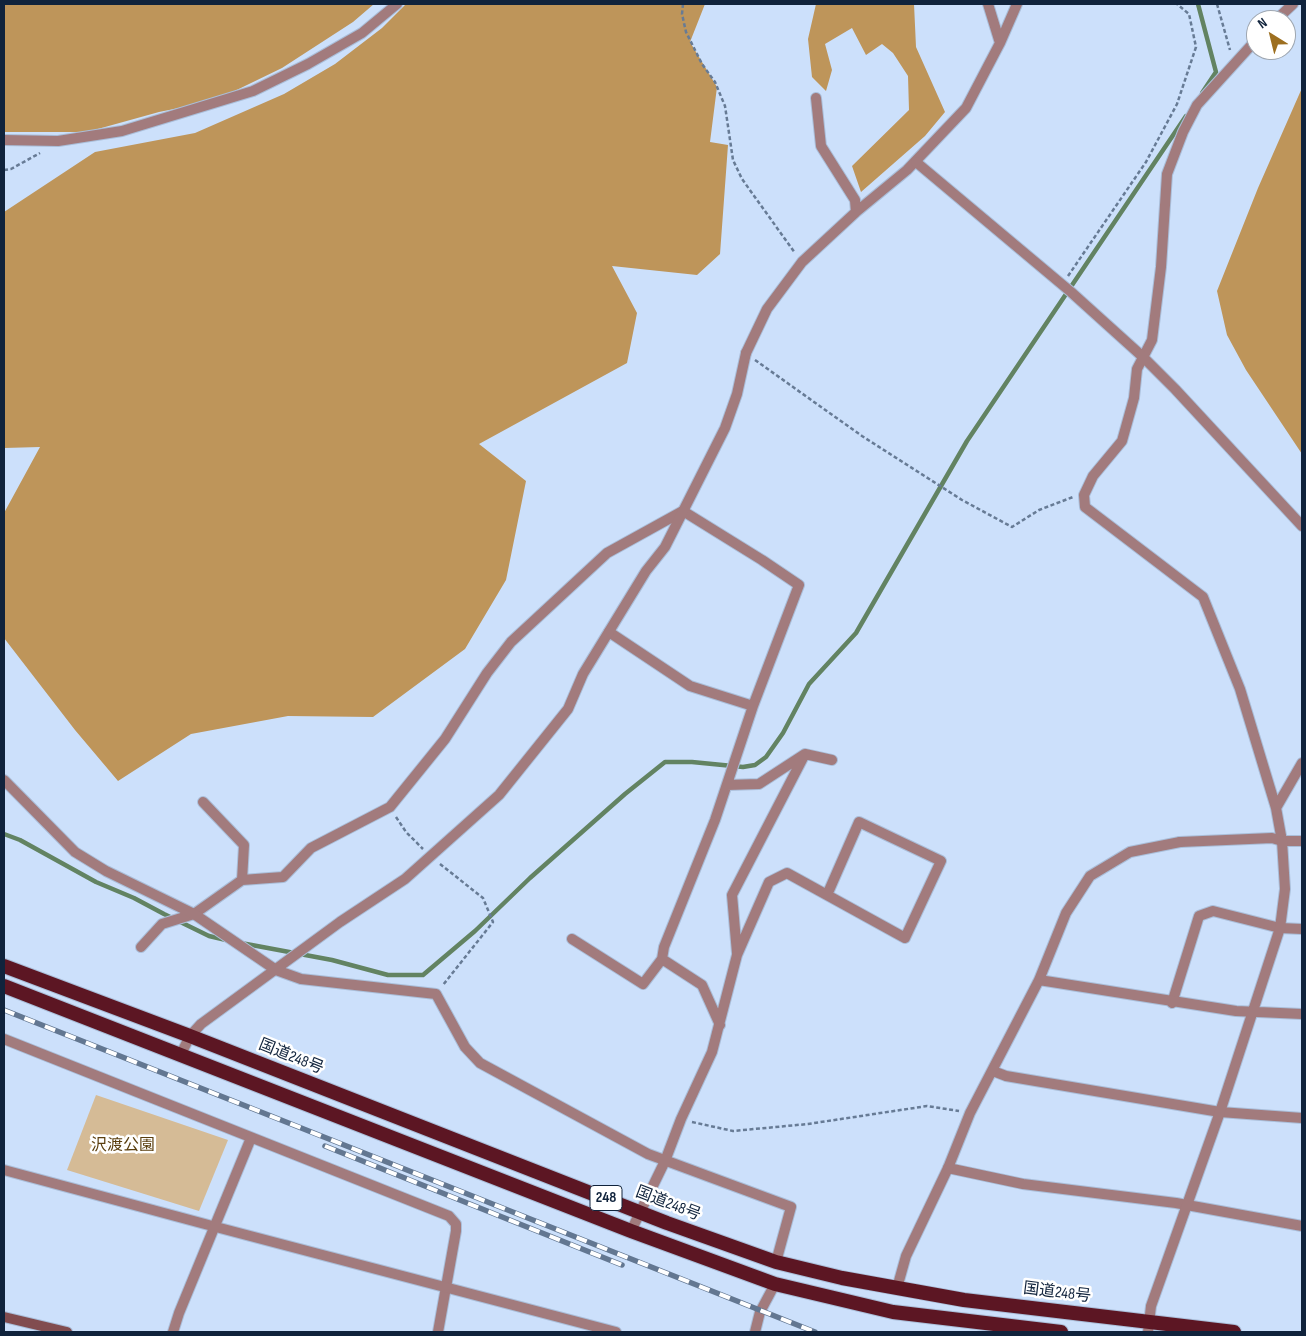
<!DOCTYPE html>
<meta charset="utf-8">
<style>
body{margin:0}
#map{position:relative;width:1306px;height:1336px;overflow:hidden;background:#cce0fb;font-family:"Sofia Sans Condensed",sans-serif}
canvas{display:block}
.frame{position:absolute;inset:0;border:5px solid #10233c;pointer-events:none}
.north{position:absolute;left:1246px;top:10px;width:50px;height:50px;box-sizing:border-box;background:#fff;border:1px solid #9fa7b1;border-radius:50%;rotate:324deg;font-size:14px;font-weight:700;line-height:20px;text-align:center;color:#10233c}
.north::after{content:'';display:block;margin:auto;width:18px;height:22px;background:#9d6f20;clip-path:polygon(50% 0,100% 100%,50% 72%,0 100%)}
</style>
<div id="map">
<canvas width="1306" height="1336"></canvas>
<div class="frame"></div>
<div class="north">N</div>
</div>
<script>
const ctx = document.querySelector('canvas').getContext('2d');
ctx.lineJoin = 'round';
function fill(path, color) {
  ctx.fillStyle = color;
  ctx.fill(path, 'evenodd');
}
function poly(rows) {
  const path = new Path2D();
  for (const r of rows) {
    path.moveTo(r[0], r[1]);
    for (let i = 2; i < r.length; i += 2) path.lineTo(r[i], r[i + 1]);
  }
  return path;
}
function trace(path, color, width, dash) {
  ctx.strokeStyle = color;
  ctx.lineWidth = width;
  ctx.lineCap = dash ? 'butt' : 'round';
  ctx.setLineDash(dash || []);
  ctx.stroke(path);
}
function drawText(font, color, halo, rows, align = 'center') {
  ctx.font = font + ' "Sofia Sans Condensed","Noto Sans JP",sans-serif';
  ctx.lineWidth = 5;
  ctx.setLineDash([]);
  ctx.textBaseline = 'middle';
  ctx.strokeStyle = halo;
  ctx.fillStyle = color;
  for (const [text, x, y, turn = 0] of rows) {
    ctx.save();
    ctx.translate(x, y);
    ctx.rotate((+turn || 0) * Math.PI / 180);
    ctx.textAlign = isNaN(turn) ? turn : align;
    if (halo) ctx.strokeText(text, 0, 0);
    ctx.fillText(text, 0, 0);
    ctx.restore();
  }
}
const green = poly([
 [96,1095,228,1140,199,1211,67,1170]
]);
const forest = poly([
 [4,4,374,4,353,22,282,68,214,101,159,112,87,132,4,132],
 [406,4,705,4,690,42,717,87,710,142,728,145,720,254,697,275,612,266,637,313,627,363,479,444,526,481,506,580,465,649,373,717,288,716,191,734,118,781,75,730,4,638,4,513,40,447,4,448,4,212,95,152,195,133,284,94,335,64,382,28],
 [816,4,914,4,916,47,945,112,925,136,861,192,852,166,909,110,908,76,893,53,882,44,866,55,852,28,825,44,832,70,826,91,812,77,808,39],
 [1302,88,1302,454,1246,370,1227,335,1217,291,1258,188]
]);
const stream = poly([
 [1198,4,1216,72,1202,93],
 [4,834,20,840,96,882,134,898,164,914,209,936,226,940],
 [241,943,332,960,388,975,423,975,475,931,530,878,625,794,665,762,692,762,743,767,755,765,766,757,783,733,809,684,856,633,967,441,1186,116]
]);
const path = poly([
 [683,4,682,14,686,32,702,64,715,82,725,106,733,160,742,179,795,253],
 [1217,4,1230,50],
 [4,170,11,169,40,153],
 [1068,276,1146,162,1177,104,1196,47,1189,14,1177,4],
 [755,360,862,436,962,500,1012,527,1039,510,1073,497],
 [396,817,406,832,423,849],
 [440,864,483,898,493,922,443,985],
 [692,1122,733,1131,808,1124,927,1106,959,1111]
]);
const minor = poly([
 [988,4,1000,43],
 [1276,20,1293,4],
 [1256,40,1197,105,1183,132,1167,174,1161,267,1152,340,1137,369,1134,398,1122,441,1093,476,1084,495,1085,507,1203,597,1240,689,1276,808,1282,841],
 [816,98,821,146,855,200,856,212],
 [746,353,767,309,802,262,856,212,907,170,966,108,1000,43,1017,4],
 [609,632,690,686,753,706],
 [727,785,759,784,805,754,832,760],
 [203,802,244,845,242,880],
 [1276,808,1302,763],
 [1180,842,1272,838,1282,841,1302,841],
 [572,939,643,984,662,959],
 [141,947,162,924,194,914,242,880,283,877,311,848,390,807,445,739,487,673,511,642,607,553,683,511,762,560,799,585,753,706,715,820,664,947,662,959,702,985,720,1025],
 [737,953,732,895,805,754],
 [276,970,301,979,436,994,465,1047,480,1063,648,1154,791,1207,776,1262],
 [1172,1003,1199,916,1213,911,1280,928,1302,929],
 [4,1039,449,1216,456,1224,456,1231,438,1332],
 [993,1071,1006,1076,1220,1112,1302,1118],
 [948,1168,1023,1184,1176,1203,1302,1226],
 [4,1170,216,1227],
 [631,1231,665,1161,681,1119,712,1052,737,955,769,882,787,873,905,938,941,861,859,822,827,895],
 [755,1332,760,1312,775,1284]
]);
const tertiary = poly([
 [4,140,58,141,122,131,253,91,308,64,362,33,397,4],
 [916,162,1071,292,1143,357,1175,389,1302,526],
 [4,780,75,852,106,871,194,914,276,970],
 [1039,980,1236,1011,1302,1014],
 [180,1056,190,1036,201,1024,340,922,405,879,499,795,568,709,583,674,646,571,665,547,725,428,737,394,746,353],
 [216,1227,616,1332],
 [897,1288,906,1256,948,1168,970,1113,1039,980,1066,913,1090,876,1130,852,1180,842],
 [173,1332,179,1313,251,1138],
 [1148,1332,1151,1306,1220,1112,1280,928,1285,889,1282,841]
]);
const secondary = poly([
 [4,1317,67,1332]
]);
const trunk = poly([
 [4,966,190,1036,667,1223,776,1262,842,1278,964,1300,1234,1332],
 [4,986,631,1231,775,1284,893,1312,1061,1332]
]);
const rail = poly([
 [4,1010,815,1332],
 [325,1146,622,1265]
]);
const shields = [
 [606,1198,32]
];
const shieldNames = [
 ["248",606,1198]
];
const streetNames = [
 ["国道248号",291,1057,22],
 ["国道248号",668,1204,21],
 ["国道248号",1057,1293,7]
];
const parkNames = [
 ["沢渡公園",123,1146]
];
fill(green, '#d5bb96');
fill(forest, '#be955a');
trace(stream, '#628362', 4.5);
trace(minor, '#aabed9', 12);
trace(tertiary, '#aabed9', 12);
trace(secondary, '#aabed9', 12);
trace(trunk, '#aabed9', 16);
trace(path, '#677b95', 2.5, [4, 2.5]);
trace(minor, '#a27b7d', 10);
trace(tertiary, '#a27b7d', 10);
trace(secondary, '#814c4f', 10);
trace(trunk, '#5c1623', 14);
trace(rail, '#637791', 5.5);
trace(rail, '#fff', 4, [11]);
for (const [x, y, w] of shields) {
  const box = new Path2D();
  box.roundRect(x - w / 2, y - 12.5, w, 25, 4);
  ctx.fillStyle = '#fff';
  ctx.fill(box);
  trace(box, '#10233c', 1);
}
drawText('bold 15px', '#10233c', null, shieldNames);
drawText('16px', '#10233c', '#fff', streetNames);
drawText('16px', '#5a3e0e', '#fff', parkNames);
</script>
